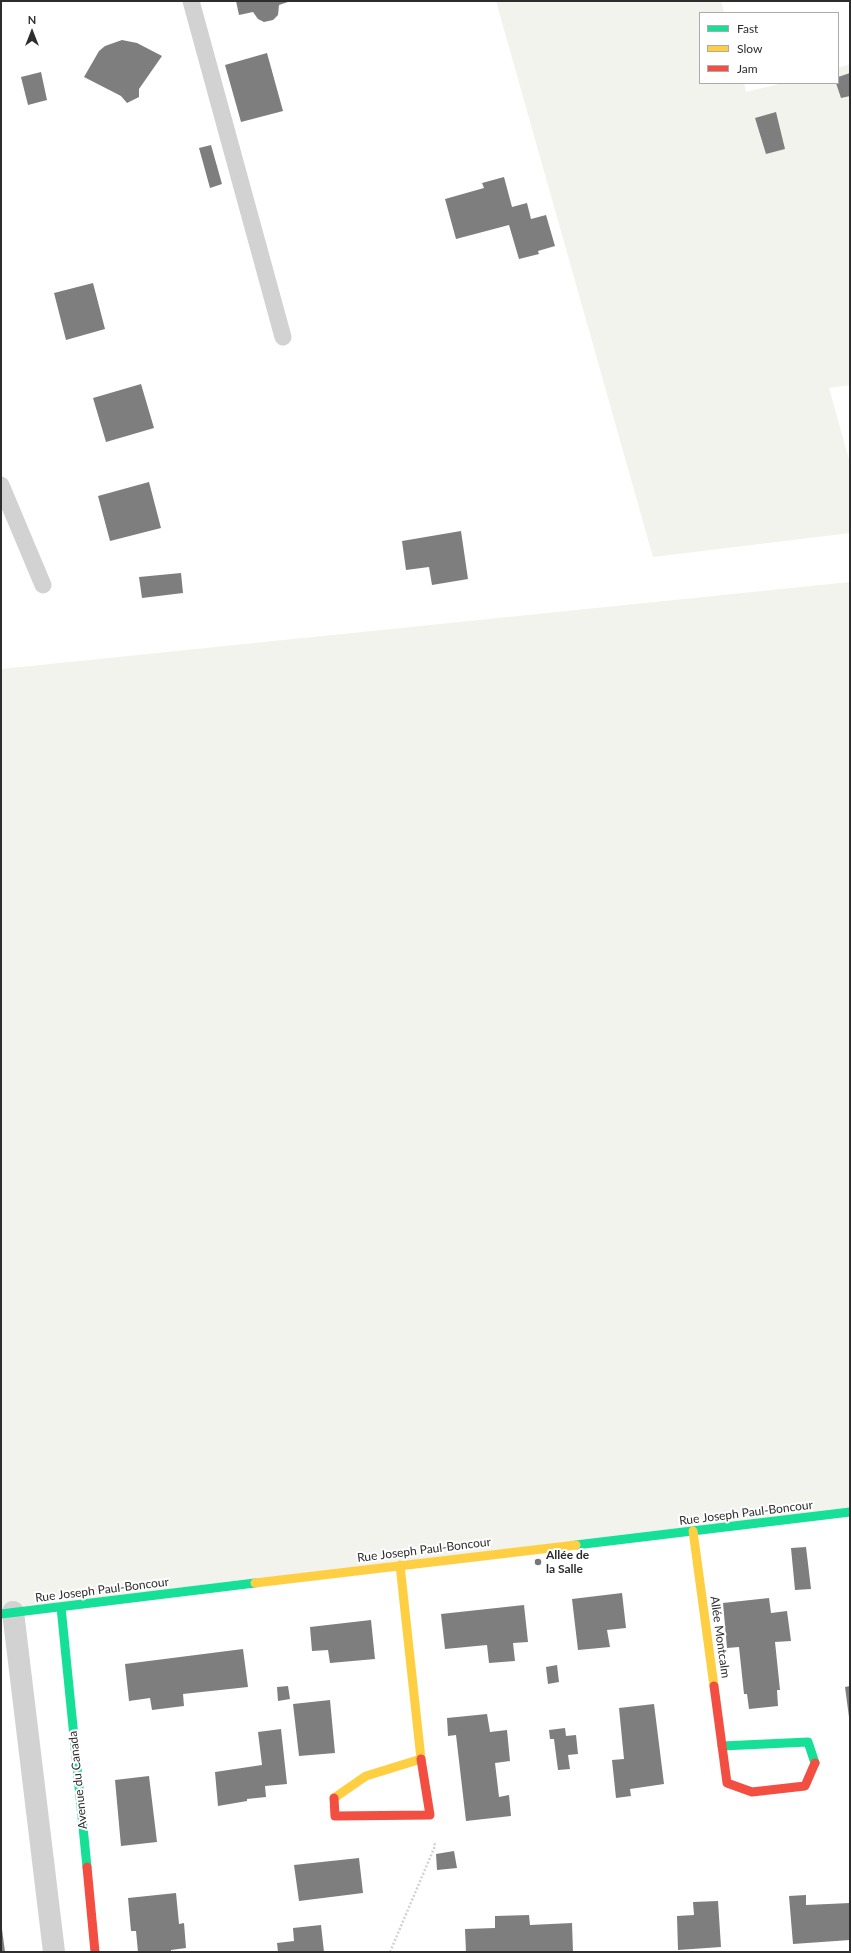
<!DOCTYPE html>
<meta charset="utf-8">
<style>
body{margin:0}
#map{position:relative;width:851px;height:1953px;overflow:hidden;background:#fff;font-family:Lato,sans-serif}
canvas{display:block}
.frame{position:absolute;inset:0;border:2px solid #2d2d2d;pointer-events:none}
.legend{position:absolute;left:699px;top:12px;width:140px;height:72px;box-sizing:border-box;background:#fff;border:1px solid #ababab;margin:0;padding:5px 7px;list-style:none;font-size:12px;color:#2d2d2d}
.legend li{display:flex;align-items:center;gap:8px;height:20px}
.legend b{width:20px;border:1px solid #ababab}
.north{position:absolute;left:12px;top:12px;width:40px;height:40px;-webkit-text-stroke:3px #fff;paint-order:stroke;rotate:0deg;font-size:11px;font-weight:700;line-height:16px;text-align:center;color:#2d2d2d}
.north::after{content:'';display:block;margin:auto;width:14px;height:18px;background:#2d2d2d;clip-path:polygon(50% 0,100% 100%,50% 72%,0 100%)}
</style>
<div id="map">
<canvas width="851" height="1953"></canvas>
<div class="frame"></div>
<ul class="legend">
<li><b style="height:5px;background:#16e098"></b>Fast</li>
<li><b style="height:5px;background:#ffcf43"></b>Slow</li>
<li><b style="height:5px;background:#f24e42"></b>Jam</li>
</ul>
<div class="north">N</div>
</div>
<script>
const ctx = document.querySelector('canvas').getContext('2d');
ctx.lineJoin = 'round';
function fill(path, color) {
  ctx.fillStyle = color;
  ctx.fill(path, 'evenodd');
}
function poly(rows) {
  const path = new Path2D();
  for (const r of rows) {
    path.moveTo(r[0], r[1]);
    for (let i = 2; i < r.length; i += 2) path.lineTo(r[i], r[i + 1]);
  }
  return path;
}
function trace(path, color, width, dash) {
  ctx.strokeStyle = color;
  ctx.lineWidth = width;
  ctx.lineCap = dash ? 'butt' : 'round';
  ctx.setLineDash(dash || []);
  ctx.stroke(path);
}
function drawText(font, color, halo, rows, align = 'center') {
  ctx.font = font + ' Lato,sans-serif';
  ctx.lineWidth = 4;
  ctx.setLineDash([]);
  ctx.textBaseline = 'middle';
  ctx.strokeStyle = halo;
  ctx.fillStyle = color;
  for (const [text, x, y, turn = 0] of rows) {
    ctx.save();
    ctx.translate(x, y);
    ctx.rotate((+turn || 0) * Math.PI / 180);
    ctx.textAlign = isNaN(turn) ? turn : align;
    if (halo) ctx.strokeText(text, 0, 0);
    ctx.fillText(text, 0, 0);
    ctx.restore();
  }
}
const green = poly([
 [496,1,721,1,724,13,700,13,700,83,744,83,746,92,783,83,838,83,838,68,850,64,850,385,829,388,850,463,850,533,653,557],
 [850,582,850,1512,1,1614,1,669]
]);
const building = poly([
 [236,1,291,1,279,5,278,15,273,20,264,22,258,19,253,12,239,15],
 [122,40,137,43,162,56,139,89,139,97,127,103,121,96,84,77,99,51,105,46],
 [267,53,283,111,241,122,225,65],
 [41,72,47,100,28,105,21,77],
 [850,73,850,96,841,98,836,83,838,83,838,77],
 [776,112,785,149,766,154,755,118],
 [211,145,222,184,210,188,199,148],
 [504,177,512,207,527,203,531,219,546,215,555,246,538,251,539,254,519,259,509,225,456,239,445,199,484,188,482,183],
 [93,283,105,329,66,340,54,293],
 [141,384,154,428,106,442,93,398],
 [149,482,161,528,110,541,98,496],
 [461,531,468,579,432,585,429,567,406,570,402,541],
 [181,573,183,593,142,598,139,577],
 [806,1547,811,1589,795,1590,791,1548],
 [622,1593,626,1628,607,1630,610,1647,578,1650,572,1599],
 [769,1598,771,1613,787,1611,791,1641,775,1642,780,1690,777,1690,778,1706,749,1709,747,1694,744,1694,739,1647,727,1648,723,1603],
 [524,1605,528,1642,513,1643,515,1661,489,1663,487,1645,445,1649,441,1614],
 [371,1620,375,1659,330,1663,328,1650,312,1651,310,1627],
 [243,1649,248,1687,183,1694,184,1706,152,1710,150,1698,129,1701,125,1664],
 [557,1665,559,1682,548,1684,546,1667],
 [288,1686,290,1699,278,1701,277,1687],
 [850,1686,850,1717,849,1717,845,1687],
 [330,1700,335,1753,299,1756,293,1704],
 [654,1704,664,1784,630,1789,631,1796,616,1798,612,1760,624,1759,619,1708],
 [487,1714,490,1732,507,1730,510,1761,495,1763,499,1797,509,1795,511,1816,466,1821,456,1735,448,1736,447,1718],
 [565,1728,566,1736,576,1735,578,1754,568,1755,570,1769,558,1770,554,1739,550,1739,549,1730],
 [281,1729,287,1784,265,1786,266,1797,247,1799,247,1801,218,1806,215,1772,262,1765,258,1732],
 [149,1776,157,1842,121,1846,115,1780],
 [454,1851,457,1868,437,1870,436,1854],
 [359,1858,363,1893,299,1901,294,1865],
 [176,1893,179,1924,184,1923,186,1948,171,1950,171,1952,138,1952,136,1931,131,1931,128,1898],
 [806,1895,806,1905,850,1903,850,1940,793,1944,789,1896],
 [718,1901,721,1947,678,1950,677,1916,694,1915,693,1902],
 [529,1915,530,1925,572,1923,573,1952,466,1952,465,1929,495,1928,495,1916],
 [321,1925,324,1952,278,1952,277,1943,294,1941,293,1928],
 [1,1929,2,1929,5,1952,1,1952]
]);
const path = poly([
 [390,1952,435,1846,434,1841]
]);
const lane = poly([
 [191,1,283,337],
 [1,485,43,585]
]);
const street = poly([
 [13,1612,54,1952]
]);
const fast = poly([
 [576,1545,850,1512],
 [61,1607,87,1867],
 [1,1614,255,1583],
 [722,1746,808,1742,815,1763]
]);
const slow = poly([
 [693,1531,714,1686],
 [255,1583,576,1545],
 [334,1798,366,1776,421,1759,400,1565]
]);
const jam = poly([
 [714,1686,727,1783,752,1792,805,1786,815,1763],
 [334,1798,335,1816,430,1815,421,1759],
 [87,1867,95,1952]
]);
const markers = [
 [538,1562,4,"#767676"]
];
const streetNames = [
 ["Rue Joseph Paul-Boncour",746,1513,-7],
 ["Rue Joseph Paul-Boncour",424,1550,-7],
 ["Rue Joseph Paul-Boncour",102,1590,-7],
 ["Allée Montcalm",720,1637,82],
 ["Avenue du Canada",78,1780,-96]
];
const poiNames = [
 ["Allée de",546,1555],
 ["la Salle",546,1569]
];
fill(green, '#f1f3ec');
fill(building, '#7e7e7e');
trace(path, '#d2d2d2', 2.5, [2, 2]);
trace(lane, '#d2d2d2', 17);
trace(street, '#d2d2d2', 22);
trace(fast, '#16e098', 9);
trace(slow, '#ffcf43', 9);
trace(jam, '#f24e42', 9);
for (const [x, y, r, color] of markers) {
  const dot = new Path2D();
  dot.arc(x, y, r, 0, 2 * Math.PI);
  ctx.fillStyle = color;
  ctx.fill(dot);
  trace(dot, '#fff', 1.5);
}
drawText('12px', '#2d2d2d', '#fff', streetNames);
drawText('bold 12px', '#2d2d2d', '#fff', poiNames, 'left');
</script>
